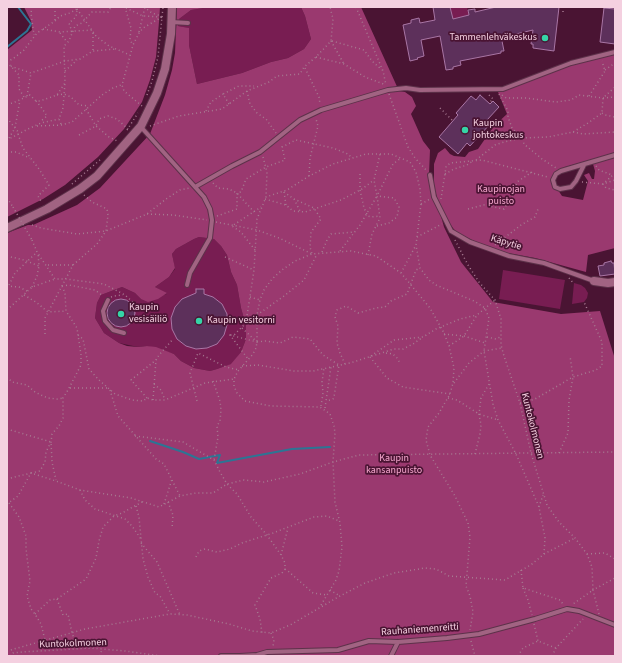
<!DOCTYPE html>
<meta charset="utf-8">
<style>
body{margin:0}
#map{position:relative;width:622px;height:663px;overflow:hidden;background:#4a1433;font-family:"Source Sans 3",sans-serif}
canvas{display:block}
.frame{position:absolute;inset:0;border:8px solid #f4d0e0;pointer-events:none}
</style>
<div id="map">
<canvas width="622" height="663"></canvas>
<div class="frame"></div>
</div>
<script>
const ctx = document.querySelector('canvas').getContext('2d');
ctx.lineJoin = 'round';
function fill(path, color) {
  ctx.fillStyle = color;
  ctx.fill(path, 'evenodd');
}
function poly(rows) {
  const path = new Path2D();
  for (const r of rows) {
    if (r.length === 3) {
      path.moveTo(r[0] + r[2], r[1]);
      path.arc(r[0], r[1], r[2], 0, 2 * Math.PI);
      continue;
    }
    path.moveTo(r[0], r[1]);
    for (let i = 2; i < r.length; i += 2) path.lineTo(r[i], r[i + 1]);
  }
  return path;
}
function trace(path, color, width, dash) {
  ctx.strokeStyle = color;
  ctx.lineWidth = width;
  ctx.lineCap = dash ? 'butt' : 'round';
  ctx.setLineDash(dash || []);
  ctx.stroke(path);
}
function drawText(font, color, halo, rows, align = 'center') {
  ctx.font = font + ' "Source Sans 3",sans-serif';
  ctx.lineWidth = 3.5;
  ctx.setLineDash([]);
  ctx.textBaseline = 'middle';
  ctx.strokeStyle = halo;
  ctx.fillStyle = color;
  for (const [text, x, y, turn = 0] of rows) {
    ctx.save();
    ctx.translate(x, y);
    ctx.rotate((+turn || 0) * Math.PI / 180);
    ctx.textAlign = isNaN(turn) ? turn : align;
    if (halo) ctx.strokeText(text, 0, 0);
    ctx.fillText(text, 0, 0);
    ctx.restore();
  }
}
const green = poly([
 [210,7,301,7,305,16,311,39,304,49,288,58,271,62,242,73,197,84,189,45,188,28,178,26,179,19,191,10],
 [450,7,467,7,469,15,453,19],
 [199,237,214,239,221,246,227,255,231,272,237,285,241,308,246,326,246,339,241,352,232,364,217,369,210,371,194,368,181,361,174,354,147,346,138,347,119,343,104,333,95,318,97,303,101,295,122,287,135,293,141,299,167,294,155,287,169,277,175,269,172,254,176,249,194,239],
 [503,270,565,280,560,309,499,299],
 [574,283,581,285,585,288,588,293,587,298,584,302,572,304]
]);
const forest = poly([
 [24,7,160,7,159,22,156,57,150,80,142,102,124,129,98,157,65,185,43,199,7,217,7,50,32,30,31,21],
 [177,7,210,7,191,10,179,19,178,26,189,28,189,45,197,84,242,73,271,62,288,58,304,49,311,39,305,16,301,7,361,7,399,91,405,92,412,97,416,106,411,114,423,141,430,150,429,174,432,198,441,216,444,227,461,262,493,302,561,314,600,311,615,359,615,656,7,656,7,233,28,225,33,225,77,205,100,188,150,134,165,95,172,70,175,53],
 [199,237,214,239,221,246,227,255,231,272,237,285,241,308,246,326,246,339,241,352,231,364,217,369,210,371,194,368,181,361,174,354,156,347,147,346,138,347,127,346,119,343,104,333,95,318,97,303,101,295,122,287,135,293,141,299,148,302,158,299,167,293,155,287,169,277,175,268,172,254,176,249,194,239],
 [615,54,615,153,565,167,552,177,552,185,558,190,562,196,583,200,588,181,584,175,589,173,592,179,594,179,595,171,593,164,615,157,615,248,588,255,586,272,535,258,507,253,480,244,456,232,447,220,438,201,434,187,434,164,438,153,445,148,450,154,454,156,465,157,469,152,478,149,494,126,507,114,498,92,574,64]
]);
const stream = poly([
 [7,47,27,31,31,24,18,7],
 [150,441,183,452,199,459,220,455,217,463,292,449,330,447]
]);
const building = poly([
 [433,7,450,7,453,19,469,15,468,10,475,9,475,12,496,7,559,7,554,51,533,48,533,44,531,44,533,30,516,34,516,37,502,41,504,51,501,51,501,53,460,61,461,65,453,67,453,69,446,70,440,36,421,40,424,56,417,58,418,59,410,61,403,25,411,23,411,20,419,18,420,23,435,20,433,7],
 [604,8,615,9,615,44,600,42,604,8],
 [480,95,490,104,493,101,499,107,487,120,491,123,470,146,467,143,458,154,439,137,458,115,456,113,471,96,476,100,480,95],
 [611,261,612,263,614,263,615,274,600,276,598,266,604,265,604,263,611,261],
 [196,289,204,289,204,294,213,297,222,304,227,314,227,325,224,335,217,344,207,348,196,349,186,346,177,339,172,329,171,318,175,307,182,299,196,293,196,289],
 [121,313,14]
]);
const path = poly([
 [32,7,31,13,34,35],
 [55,7,55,21],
 [125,7,131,28,130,40,133,45],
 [144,7,152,13,161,16],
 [356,7,383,71,386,85],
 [563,7,563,15],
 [126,8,143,16,162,17],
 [77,9,96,36,109,46,130,55],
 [43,29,60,32,93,30],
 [72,32,69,23,76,17,77,10],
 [139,32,145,7],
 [60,33,67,42],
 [331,41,344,64],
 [332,41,364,50,372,61,382,70],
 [93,50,93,32],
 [316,57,344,64,365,77,386,85],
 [7,62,14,58,24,50,37,33,55,21,60,16,70,13,80,7],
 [7,62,19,75,19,89,24,97],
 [7,65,31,73,65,61,80,59,93,51,116,49],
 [305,68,319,97,320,104],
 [605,70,615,63],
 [65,71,77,60],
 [247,91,250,104,257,113,266,119,276,133],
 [389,94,408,147,415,158,427,171],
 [499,94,508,111,508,117,512,128,522,138,524,144,542,159,556,168],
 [57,95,64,94,71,97,79,105,89,106],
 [147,95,152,81,158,57,163,7],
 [489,95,493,99,490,102],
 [502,95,506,98,526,98,556,102,571,100,579,95,603,98,615,97],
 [27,96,31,73],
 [589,96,605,71,602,61],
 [36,101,41,107,47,116,41,121,41,122],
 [7,104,13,103,30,95,36,101,40,101,57,95,65,83,64,46,69,41,75,26,82,23,92,12,108,12,111,7],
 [229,104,223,94,239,86,254,86],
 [142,106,124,91,122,85,133,45,139,33,143,28,162,17],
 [440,108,453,121],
 [86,109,96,126,109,137,117,141],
 [206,111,211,102,223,94],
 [602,113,605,115,615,117],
 [7,118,19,133],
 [61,124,59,119,63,108,65,83],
 [37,126,61,125,72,122,102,95,113,88,121,85],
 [150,126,179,116,222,109,247,91,269,82,277,76,300,74,304,67,316,57,331,41,333,19,330,7],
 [127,130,138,113],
 [573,132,583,134,615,132],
 [18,134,23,148,39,169,49,185,38,196,42,203],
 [79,135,96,126,99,119,108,116,117,119,128,129],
 [9,138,15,128,20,100],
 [7,140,28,129,41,123,59,119],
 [7,152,16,152,30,158],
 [263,157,267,172,266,197],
 [476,160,495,145,504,142,522,138,548,137,573,132,588,123,602,113,603,98,615,87],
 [596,166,599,170,612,175],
 [615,173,603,184,606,188,615,190],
 [360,174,360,190,364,208,368,216,371,217,380,216],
 [445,174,454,169,467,165,473,161],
 [309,176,310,158,318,126,316,119],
 [582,182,603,184,615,180],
 [213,183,218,188,229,189,237,193,254,212],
 [72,184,101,159],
 [284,192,294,199,314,208,321,219,311,232,310,247,312,254],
 [284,192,286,205],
 [7,198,13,207],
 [265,199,286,205,293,211,305,212,341,200,362,189,374,180],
 [294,199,300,211],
 [441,199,446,167,450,163,482,160,548,177],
 [421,204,430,199],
 [468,209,484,205,504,209,512,196,517,182,532,172],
 [147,214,173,215,207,220],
 [217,216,237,209,237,193,241,192,246,179,266,167,285,160,282,147,296,140,333,148,348,154,352,158],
 [216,222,257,230,279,238,312,254],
 [32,225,41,228,77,234,106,231,147,214,166,199,180,190,190,188],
 [377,226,389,223,397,217,399,207,394,198,377,196],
 [417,237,442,224],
 [32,240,37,252,55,279,66,279,104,284,125,295,135,304],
 [455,240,468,265,479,282,495,300,501,319,501,345,504,356,520,403,531,453,547,505,559,522,575,538,587,554,592,567,593,590,573,604],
 [495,245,521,225,535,217,538,209],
 [255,250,241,232,232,226,261,207],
 [340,251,360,225,377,196,374,180,380,154],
 [322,252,327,240,331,234,355,232],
 [368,255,372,234,380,218,377,196,393,164,401,158],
 [7,256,24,260,39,266],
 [225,257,254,270],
 [48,265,73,265],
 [401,273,416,245],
 [569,278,574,284],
 [9,285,15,273,37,252],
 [7,286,19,287,27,291],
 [62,286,69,285,95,290,103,296],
 [32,287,37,276,39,266,38,253],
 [24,295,36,302,48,312,66,311],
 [111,297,114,296,123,295],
 [250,297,260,300],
 [7,310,32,287,55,279],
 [257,315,284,296,304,280,317,254],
 [242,328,257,342,230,335,248,359],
 [45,334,45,318,73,265,97,244,106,231,108,215,107,209,92,202,84,195],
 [444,334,464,336,485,343],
 [78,335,83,339,89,369,99,380,115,394,132,400,143,401,147,398,153,400,165,400,205,383,234,379],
 [487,337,496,339,500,337],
 [257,342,265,341,280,343,293,337,310,339,323,355,339,365,334,397,333,399,327,401],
 [449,346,464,336,477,315,495,300],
 [386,353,393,354,397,358,400,363],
 [371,356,394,340,423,337,436,329,460,319,477,315],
 [370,357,387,378,403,387,450,394],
 [345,364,340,353,337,343,338,326,335,317,337,310,346,306,358,313,376,308,385,307,391,301,407,294,416,270,420,268],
 [242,366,258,365,294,371,313,371,350,363,394,349,403,349,413,344,423,337],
 [7,377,12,382,27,385,35,392,41,395,48,398,57,399,63,398],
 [213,381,220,401,221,410,220,421,217,426,218,437,214,460],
 [454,383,469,363,484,351,502,348],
 [154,384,161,390,165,400],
 [70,388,109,388],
 [110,390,118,416,156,459,164,464,180,496],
 [147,398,131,380,156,360],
 [448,398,457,400,479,414,498,420],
 [153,400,156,360,159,355,173,339],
 [197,401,190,373,198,353,226,367,239,370],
 [520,403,535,399,573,377,596,370,602,366,602,342,584,302],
 [321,406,323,393,322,382,324,368],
 [325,408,331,367],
 [7,429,51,442,52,462,56,480],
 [135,436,183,442,214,460,220,472,227,484,237,494,251,517,267,535,281,555,285,563,285,569,282,573,271,578,255,605,260,619,262,633],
 [559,453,568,433,569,400,573,377,570,356],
 [475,454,480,434,481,425,479,414,481,398,489,384],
 [7,479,31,473,56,481,80,490,131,498,159,507,180,496,196,493,213,493,227,484,244,480,264,482,300,474,333,462,359,455,615,452],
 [80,490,85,500,95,509,125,519,132,526,141,539],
 [168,502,173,515,172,529],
 [9,503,19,517,26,536,26,549,30,581,27,596,31,609,35,614,41,624,45,640],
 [7,504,18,496,31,473,40,471,45,462,46,452,51,442,52,434,59,426,63,418,63,398,68,390,81,365,81,355,77,328,66,311,65,293,62,286],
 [164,504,172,479],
 [136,506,139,517,143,559,148,577,155,593,160,596,170,614],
 [539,507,543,495],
 [141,543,157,562,180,615],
 [544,554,575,538],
 [587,554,605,553,615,559],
 [281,555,288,528],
 [196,557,199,551,205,549,217,552,230,549,242,543,273,533,314,517,327,516,339,521],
 [285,569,288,571,313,593,327,595],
 [521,570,523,588,560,600,563,604],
 [523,588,528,600,532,615],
 [330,590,340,596],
 [57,599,63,615,68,614,72,633,78,649],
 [321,605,336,580,339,571,342,547,340,523,335,502,333,462,335,433,334,426,330,414,320,407,271,406,245,401,237,393,234,386,234,379,238,371,253,354,256,348,257,342,257,315,260,300,264,290,272,279,282,270,295,261,312,254,351,251,376,256,401,273,430,308,444,333,449,346,454,368,453,383,450,394,439,413,428,427,426,440,430,455,455,496,468,523,470,537,466,586,470,596,473,612,470,630],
 [35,614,50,600,57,599,86,579,96,558,99,541,103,527,114,516,122,513,142,502],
 [599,614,593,590,615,578],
 [534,624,538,641],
 [271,633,274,640,273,646],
 [471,641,475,656],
 [7,651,85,629,170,614,187,615,229,624,252,631,271,633,290,625,340,596,365,583,394,573,425,568,436,569,449,576,505,580,532,564,544,554,545,538,539,507,516,454,498,420,493,404,484,351,489,318,485,308,474,301,436,285,429,280,420,268,416,245,421,204,420,189,416,172,410,162,391,154,366,154,333,164,309,176,287,190,266,197,257,219,254,270,247,316,244,325,234,335,230,335],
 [10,656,13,653,22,652,91,648,125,651,161,656],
 [100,656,102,649],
 [518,656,523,648,538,641,556,648],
 [552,656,556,648,583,619]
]);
const lane = poly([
 [171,22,188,23],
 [141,127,204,197,210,209,212,220,210,238,190,273,187,285],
 [584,165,576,181,571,187,560,189,555,187,553,180,556,174,561,171,615,155],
 [430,175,434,197,451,231,470,242,509,256,544,263,594,281],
 [195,187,232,166,260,152,300,120,321,110,388,90,406,88,420,90,503,89,571,63,615,52],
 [108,300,103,311,105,321,113,330,124,333],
 [221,656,240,656,257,655,267,652,338,650,369,641,398,642,447,638,479,634,535,619,567,609,579,611,615,625],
 [391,656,398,642]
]);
const street = poly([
 [7,228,47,209,80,189,97,176,141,126,157,93,165,69,171,34,172,7],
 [594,281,608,283,615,282]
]);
const pathBridge = poly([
 [13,207,32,240]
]);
const markers = [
 [545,38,4,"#35d4a7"],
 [465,130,4,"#35d4a7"],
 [121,314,4,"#35d4a7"],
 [199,321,4,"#35d4a7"]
];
const poiNames = [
 ["Tammenlehväkeskus",537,38,"right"],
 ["Kaupin",473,124],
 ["johtokeskus",473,136],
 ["Kaupin",129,308],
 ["vesisäiliö",129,320],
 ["Kaupin vesitorni",207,321]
];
const parkNames = [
 ["Kaupinojan",501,190],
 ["puisto",501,202],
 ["Kaupin",394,459],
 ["kansanpuisto",394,471]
];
const streetNames = [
 ["Käpytie",506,243,17],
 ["Kuntokolmonen",532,426,76],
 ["Rauhaniemenreitti",420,630,-4],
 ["Kuntokolmonen",73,644,-2]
];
fill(green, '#781d52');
fill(forest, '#9a396f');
trace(stream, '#2c7594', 2);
fill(building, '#5d305b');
trace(building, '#a976a5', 1);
trace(lane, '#5d324a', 6);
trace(street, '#5d324a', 10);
trace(path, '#a77a91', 1.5, [1, 3]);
trace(lane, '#a16382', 4);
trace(street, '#a16382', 8);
trace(pathBridge, '#a77a91', 1.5, [1, 3]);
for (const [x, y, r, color] of markers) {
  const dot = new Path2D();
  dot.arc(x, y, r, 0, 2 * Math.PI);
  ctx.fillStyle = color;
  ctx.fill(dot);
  trace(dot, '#4a1433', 1.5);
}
drawText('10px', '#f4d0e0', '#4a1433', poiNames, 'left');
drawText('10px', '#f8a9d0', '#4a1433', parkNames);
drawText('10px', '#f4d0e0', '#4a1433', streetNames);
</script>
